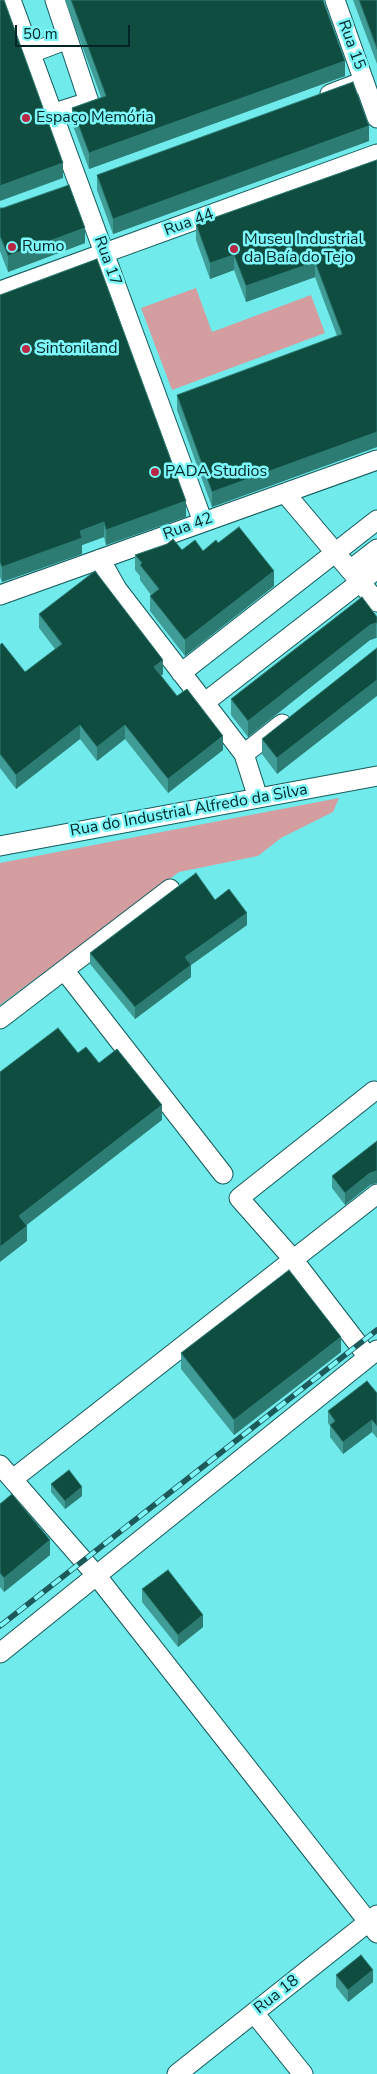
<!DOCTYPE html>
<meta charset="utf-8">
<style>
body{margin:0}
#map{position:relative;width:377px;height:2074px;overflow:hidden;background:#70eaea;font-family:"Nunito Sans",sans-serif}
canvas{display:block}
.scale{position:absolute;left:15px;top:25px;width:115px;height:22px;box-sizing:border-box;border:2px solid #002526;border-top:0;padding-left:6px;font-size:15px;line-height:18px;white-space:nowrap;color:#002526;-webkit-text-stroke:4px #7ef7f8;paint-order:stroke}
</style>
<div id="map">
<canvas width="377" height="2074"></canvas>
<div class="scale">50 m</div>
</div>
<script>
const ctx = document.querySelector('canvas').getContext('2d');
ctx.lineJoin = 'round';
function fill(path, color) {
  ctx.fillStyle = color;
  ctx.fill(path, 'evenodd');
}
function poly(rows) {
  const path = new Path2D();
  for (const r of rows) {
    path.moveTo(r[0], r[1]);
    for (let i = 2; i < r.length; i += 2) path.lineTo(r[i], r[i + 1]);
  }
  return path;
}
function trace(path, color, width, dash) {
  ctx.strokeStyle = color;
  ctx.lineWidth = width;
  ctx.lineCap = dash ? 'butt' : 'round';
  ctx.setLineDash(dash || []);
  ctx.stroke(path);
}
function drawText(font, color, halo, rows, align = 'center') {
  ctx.font = font + ' "Nunito Sans",sans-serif';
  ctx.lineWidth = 5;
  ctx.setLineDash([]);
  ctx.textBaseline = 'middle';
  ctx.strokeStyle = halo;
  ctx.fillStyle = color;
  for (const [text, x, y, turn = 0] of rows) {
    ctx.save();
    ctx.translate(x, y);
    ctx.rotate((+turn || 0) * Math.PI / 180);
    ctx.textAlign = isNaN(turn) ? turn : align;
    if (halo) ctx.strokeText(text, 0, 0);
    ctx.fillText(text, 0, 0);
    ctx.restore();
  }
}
const green = poly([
 [196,288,212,332,311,295,325,333,172,390,141,308],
 [339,798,333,812,281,838,258,856,179,872,0,1005,0,863]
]);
const minor = poly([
 [11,0,203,522],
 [335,0,377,118],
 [31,53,68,39],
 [330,94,364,81],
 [54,113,89,102,55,0],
 [0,291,377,154],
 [285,493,377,602],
 [100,559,117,589,244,754,258,798],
 [350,570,377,549],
 [0,595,377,460],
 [181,673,377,520],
 [204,703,377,569],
 [244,754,282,724],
 [0,846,377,776],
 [64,970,223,1174],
 [0,1019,170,889],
 [368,1357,292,1258,239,1198,374,1091],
 [0,1465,96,1575,377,1933],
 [13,1479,377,1194],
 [0,1653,377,1350],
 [254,2013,303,2074],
 [177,2074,377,1915]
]);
const rail = poly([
 [0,1626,377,1330]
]);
const wall = poly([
 [65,0,323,0,345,76,89,169,72,123,72,108,101,97],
 [353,0,377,0,377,64],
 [369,141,113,234,97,190,97,175],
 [377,160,377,447,212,507,177,410,177,395,337,336,315,277,246,302,234,270,210,279,196,240,196,224],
 [0,208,85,243,8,272,0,251],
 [0,295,186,517,106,545,104,537,82,545,82,554,2,582,0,577],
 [218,543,274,586,185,656,150,611,150,596,151,595,140,580,140,576,135,570,135,555,182,550,203,551],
 [39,614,163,674,161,676,177,696,223,750,168,793,125,739,97,761,80,739,16,789,0,768,0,645,25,672,55,649,39,628],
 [377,617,377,638,376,638,370,640,248,737,231,715,231,699],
 [377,648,277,774,262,754,262,739],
 [215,900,247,925,191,965,191,977,135,1019,90,964,90,953],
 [332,1176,370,1185,345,1205,332,1188],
 [341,1352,234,1435,181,1369,181,1353],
 [377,1393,377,1438,372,1432,343,1454,330,1437,330,1426,328,1423,328,1411],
 [51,1484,82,1496,65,1509,51,1492],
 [0,1504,50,1555,4,1592,0,1587],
 [142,1589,203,1627,178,1647,142,1602],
 [336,1975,373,1982,348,2002,336,1987]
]);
const shadedWall = poly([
 [345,61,345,76,89,169,89,153],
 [369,126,369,141,113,234,113,219],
 [63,163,63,178,0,201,0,186],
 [85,228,85,243,8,272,8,256],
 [234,255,234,270,210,279,210,263],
 [315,262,315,277,246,302,246,286],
 [377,432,377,447,212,507,212,492],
 [186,501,186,517,106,545,106,530],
 [104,522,104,537,82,545,82,554,2,582,2,567,80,531],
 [274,571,274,586,185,656,185,640],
 [376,623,376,638,370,640,248,737,248,721,370,625],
 [163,660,163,674,154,681,154,667],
 [377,680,377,696,277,774,277,758],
 [80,725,80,739,16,789,16,775],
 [125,725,125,739,97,761,97,747],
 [223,736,223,750,168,793,168,779],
 [247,913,247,925,191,965,191,977,135,1019,135,1007,185,957],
 [162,1105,162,1120,19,1231,19,1216],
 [377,1171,377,1183,370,1185,345,1205,345,1193,370,1173],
 [27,1226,27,1241,0,1262,0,1247],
 [341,1337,341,1352,234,1435,234,1420],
 [372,1420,372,1432,343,1454,343,1442],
 [82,1487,82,1496,65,1509,65,1501],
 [50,1540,50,1555,4,1592,4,1578],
 [203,1615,203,1627,178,1647,178,1635],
 [373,1970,373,1982,348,2002,348,1990]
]);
const building = poly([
 [0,0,4,0,63,163,0,186,0,0],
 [71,0,323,0,345,61,89,153,72,108,106,96,71,0],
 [359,0,377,0,377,49,359,0],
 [353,82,369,126,113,219,97,175,353,82],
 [377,160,377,432,212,492,177,395,342,334,315,262,246,286,234,255,210,263,196,224,377,160],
 [69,185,85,228,8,256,0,236,0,208,3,208,69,185],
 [97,259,186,501,106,530,104,522,80,531,82,538,2,567,0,562,0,295,97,259],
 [239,527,274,571,185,640,150,596,159,589,140,565,142,563,135,555,167,544,173,539,182,550,195,540,203,551,216,540,218,543,239,527],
 [95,571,163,660,154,667,177,696,187,689,223,736,168,779,125,725,97,747,80,725,16,775,0,754,0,645,2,643,25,672,62,644,39,614,95,571],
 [362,597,377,617,377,623,376,623,370,625,248,721,231,699,362,597],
 [377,648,377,680,277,758,262,739,377,648],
 [196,873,215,900,229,889,247,913,185,957,191,965,135,1007,90,953,196,873],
 [58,1028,78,1053,86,1047,99,1063,117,1049,162,1105,19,1216,27,1226,0,1247,0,1072,58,1028],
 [377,1141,377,1171,370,1173,345,1193,332,1176,377,1141],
 [289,1270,341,1337,234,1420,181,1353,289,1270],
 [367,1381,377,1393,377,1426,372,1420,343,1442,330,1425,335,1421,328,1411,367,1381],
 [69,1470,82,1487,65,1501,51,1484,69,1470],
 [12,1494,50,1540,4,1578,0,1573,0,1504,12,1494],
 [168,1570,203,1615,178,1635,142,1589,168,1570],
 [361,1955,373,1970,348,1990,336,1975,361,1955]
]);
const markers = [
 [26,118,5,"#b92744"],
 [12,247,5,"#b92744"],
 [234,249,5,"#b92744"],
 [26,349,5,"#b92744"],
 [155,472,5,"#b92744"]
];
const streetNames = [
 ["Rua 15",351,45,70],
 ["Rua 44",189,223,-20],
 ["Rua 17",107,261,70],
 ["Rua 42",188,527,-20],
 ["Rua do Industrial Alfredo da Silva",189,811,-10],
 ["Rua 18",277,1995,-38]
];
const poiNames = [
 ["Espaço Memória",36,118],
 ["Museu Industrial",244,240],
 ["da Baía do Tejo",244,258],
 ["Rumo",22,247],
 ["Sintoniland",36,349],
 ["PADA Studios",165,472]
];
fill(green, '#d49ea1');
trace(minor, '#155a5b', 21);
trace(minor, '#fff', 19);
trace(rail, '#1e595a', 5.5);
trace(rail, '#7ef7f8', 4, [11]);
fill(wall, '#409c96');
fill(shadedWall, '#2d7c74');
fill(building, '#104d41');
trace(building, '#2d7c74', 1);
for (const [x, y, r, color] of markers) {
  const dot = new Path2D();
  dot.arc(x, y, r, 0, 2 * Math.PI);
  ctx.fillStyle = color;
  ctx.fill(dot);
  trace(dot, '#7ef7f8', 2);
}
drawText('16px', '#002526', '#7ef7f8', streetNames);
drawText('16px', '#002526', '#7ef7f8', poiNames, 'left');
</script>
